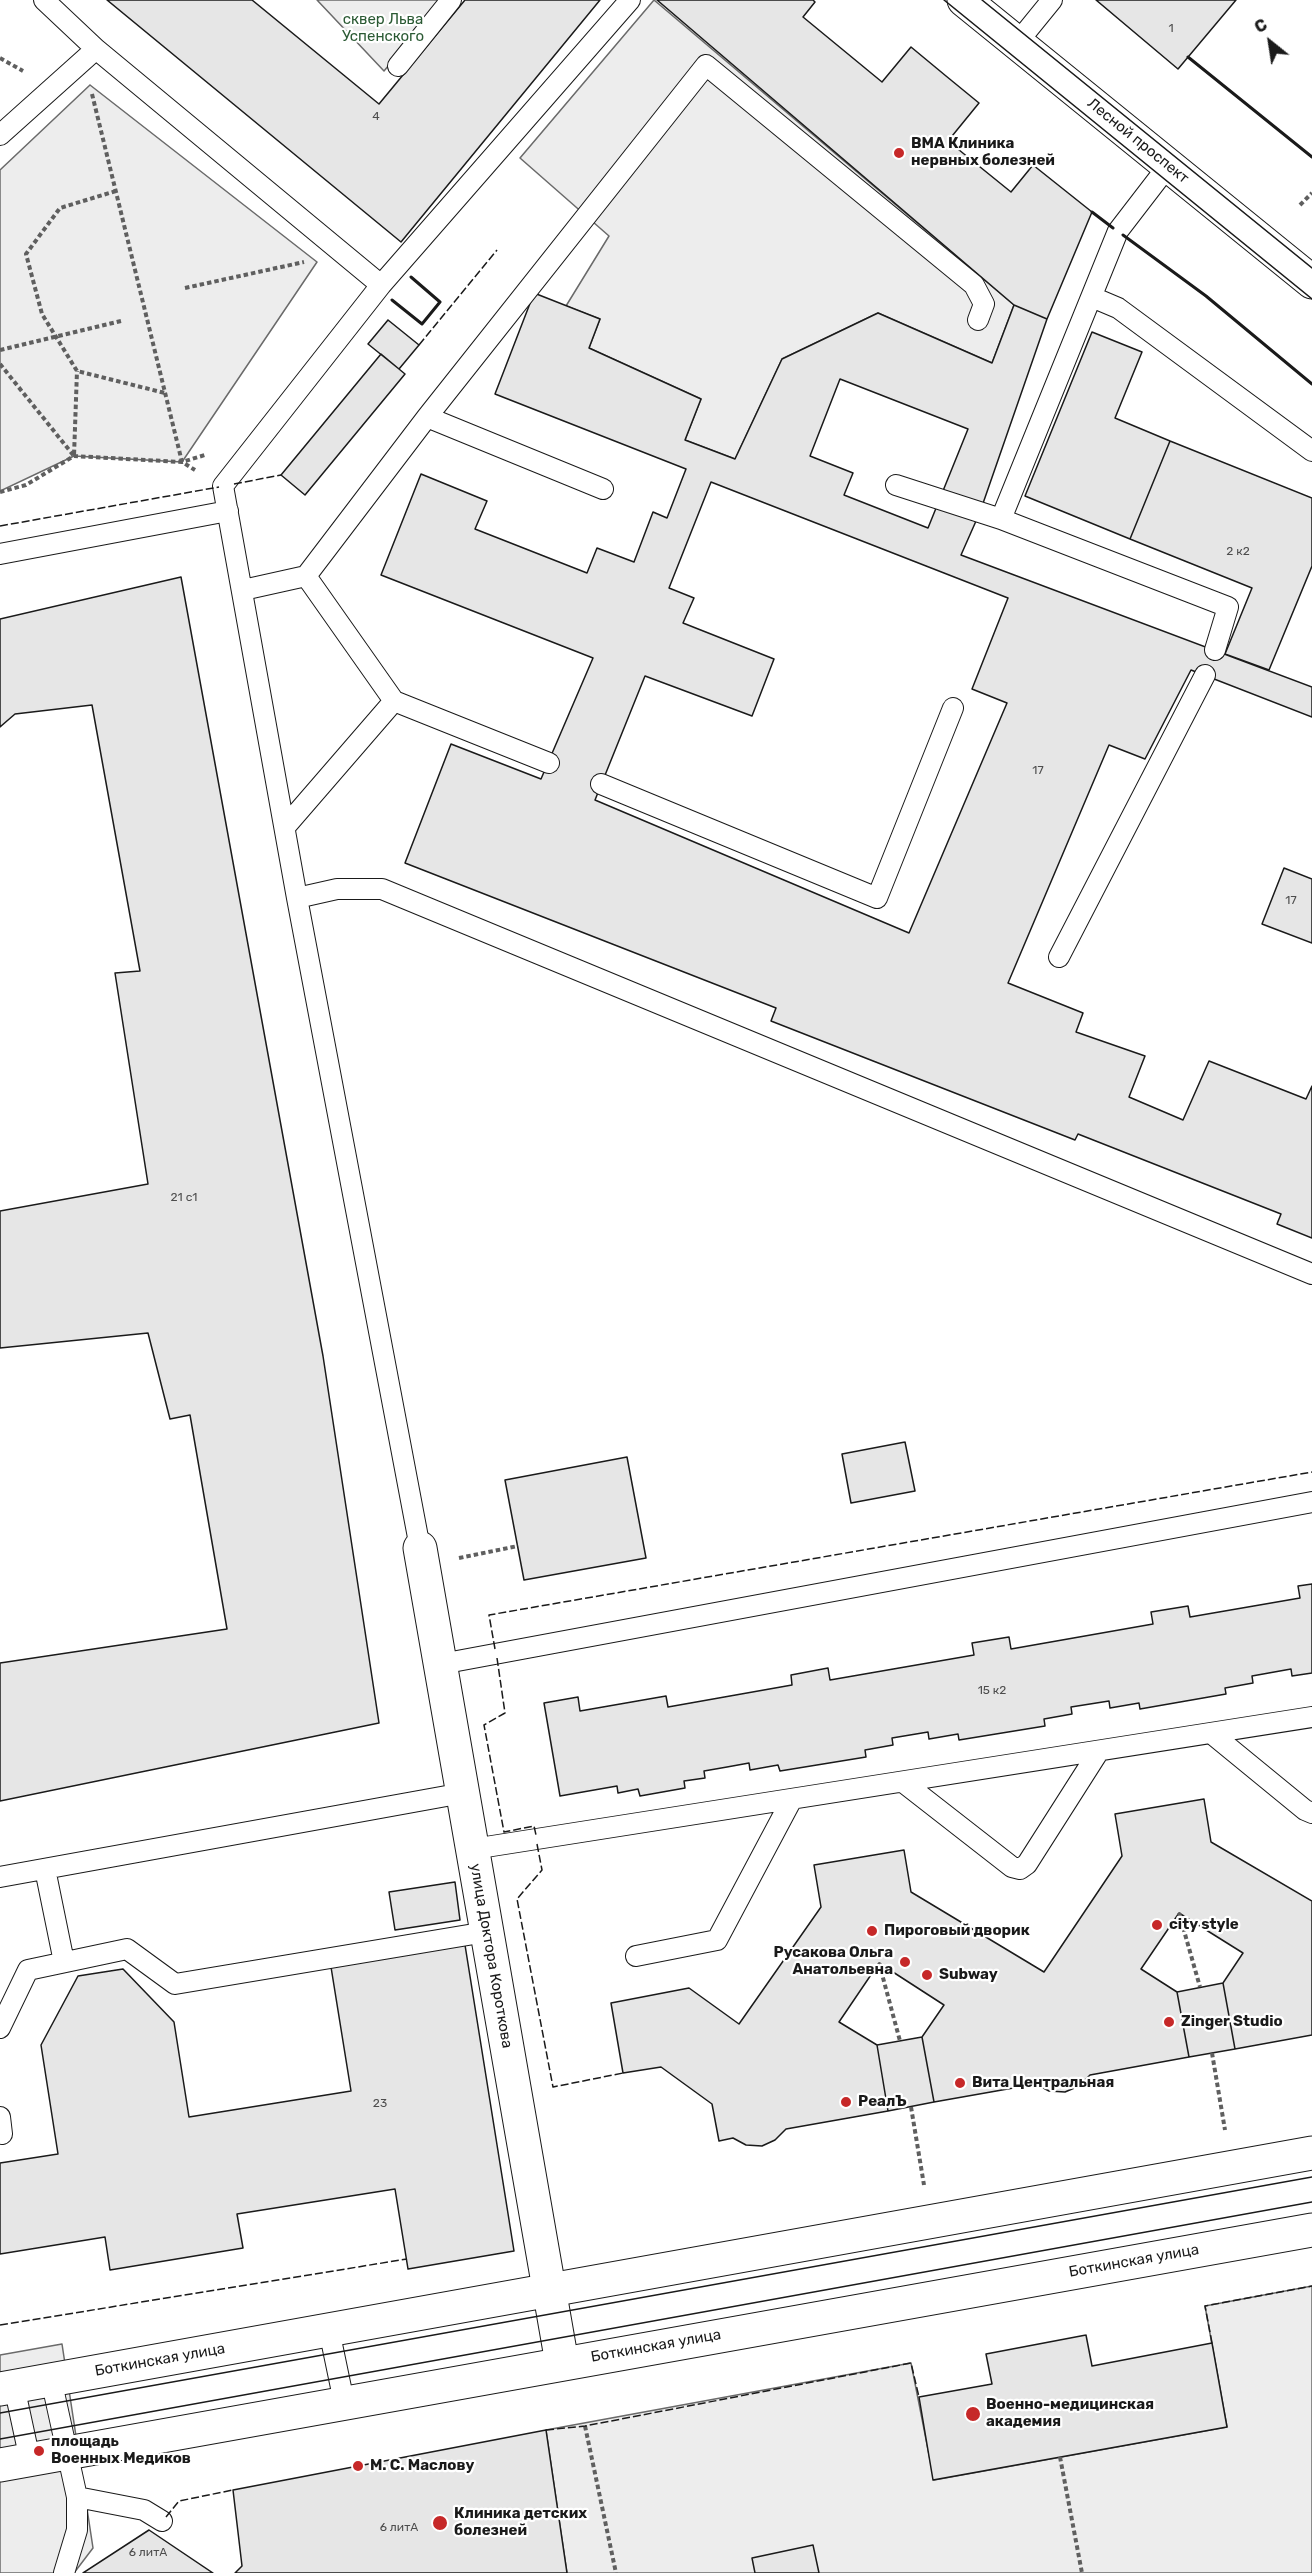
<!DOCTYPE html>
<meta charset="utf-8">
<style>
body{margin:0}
#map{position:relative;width:1312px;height:2573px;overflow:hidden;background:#fff;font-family:Rubik,sans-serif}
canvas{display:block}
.north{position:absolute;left:1240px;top:12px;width:60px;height:60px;-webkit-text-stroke:4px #fff;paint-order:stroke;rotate:330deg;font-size:16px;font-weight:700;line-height:24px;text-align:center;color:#1a1a1a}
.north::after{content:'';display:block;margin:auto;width:21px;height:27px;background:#1a1a1a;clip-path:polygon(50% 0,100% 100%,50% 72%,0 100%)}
</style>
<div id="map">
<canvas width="1312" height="2573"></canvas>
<div class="north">С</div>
</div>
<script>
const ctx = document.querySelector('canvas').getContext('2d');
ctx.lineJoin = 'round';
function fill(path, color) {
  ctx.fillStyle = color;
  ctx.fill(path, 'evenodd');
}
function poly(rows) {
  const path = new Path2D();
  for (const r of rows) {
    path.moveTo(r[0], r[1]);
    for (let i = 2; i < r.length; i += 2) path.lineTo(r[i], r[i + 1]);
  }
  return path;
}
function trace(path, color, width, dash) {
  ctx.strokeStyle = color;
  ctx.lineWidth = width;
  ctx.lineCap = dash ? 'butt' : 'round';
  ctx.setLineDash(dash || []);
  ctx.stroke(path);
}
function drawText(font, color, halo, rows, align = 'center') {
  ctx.font = font + ' Rubik,sans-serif';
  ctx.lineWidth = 4.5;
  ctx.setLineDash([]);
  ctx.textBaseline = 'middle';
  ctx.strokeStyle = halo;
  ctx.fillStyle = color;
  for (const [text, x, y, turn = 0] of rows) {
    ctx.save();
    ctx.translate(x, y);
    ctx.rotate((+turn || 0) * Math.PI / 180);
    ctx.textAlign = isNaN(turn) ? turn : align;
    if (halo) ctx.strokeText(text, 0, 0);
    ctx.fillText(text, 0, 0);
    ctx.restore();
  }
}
const built = poly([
 [317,0,443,0,384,71,317,0],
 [654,0,1014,305,992,363,878,313,782,359,735,459,685,440,701,399,589,348,600,319,566,306,609,236,520,158,654,0],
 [90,85,317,262,182,462,74,456,0,491,0,170,90,85],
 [1312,2286,1312,2573,567,2573,546,2430,911,2363,934,2480,1227,2427,1205,2306,1312,2286],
 [62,2344,93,2548,74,2573,0,2573,0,2355,62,2344]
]);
const building = poly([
 [107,0,252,0,379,104,465,0,600,0,401,242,107,0],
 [657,0,813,0,815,2,803,17,882,82,911,47,946,76,979,103,948,141,1011,192,1033,165,1092,212,1047,319,1014,305,657,0],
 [1096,0,1236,0,1178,69,1096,0],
 [534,293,600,319,589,348,701,399,685,440,735,459,782,359,878,313,992,363,1014,305,1047,319,980,512,961,555,1312,687,1312,717,1191,670,1145,759,1109,745,1008,983,1083,1013,1076,1032,1145,1056,1129,1097,1183,1120,1209,1061,1306,1099,1312,1086,1312,1238,1277,1224,1281,1214,1078,1134,1075,1140,771,1021,776,1008,405,863,451,744,541,779,593,658,381,575,421,474,487,501,475,529,587,573,597,548,634,562,653,512,667,518,686,469,495,394,534,293],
 [840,379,968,429,928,528,844,495,853,473,810,456,840,379],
 [711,482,1008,598,972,689,1007,703,909,933,595,800,645,676,752,716,774,659,683,623,694,598,669,588,711,482],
 [388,320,419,345,399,369,368,344,388,320],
 [1092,332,1142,352,1115,418,1170,441,1130,539,1025,496,1092,332],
 [381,354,405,374,305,495,281,475,381,354],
 [1170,441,1312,498,1312,566,1269,670,1225,654,1252,588,1130,539,1170,441],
 [181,577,323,1356,379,1723,0,1801,0,1663,227,1629,190,1415,170,1419,148,1333,0,1348,0,1211,148,1184,115,973,140,971,92,705,15,714,0,727,0,619,181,577],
 [1284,868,1312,879,1312,943,1262,924,1284,868],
 [905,1442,915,1491,851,1503,842,1454,905,1442],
 [627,1457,646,1558,524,1580,505,1480,627,1457],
 [1312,1584,1312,1673,1292,1676,1291,1669,1252,1676,1253,1683,1225,1688,1226,1694,1140,1709,1139,1703,1110,1708,1109,1701,1071,1707,1072,1714,1044,1719,1045,1726,959,1740,958,1734,929,1739,928,1732,892,1738,893,1745,865,1750,866,1757,780,1771,778,1765,750,1770,749,1763,727,1767,704,1771,705,1778,684,1781,685,1788,640,1796,638,1789,618,1793,617,1786,560,1796,544,1703,578,1697,580,1711,666,1696,668,1707,792,1685,791,1675,828,1668,830,1680,974,1655,972,1643,1009,1637,1011,1649,1153,1624,1151,1612,1188,1606,1190,1617,1300,1598,1298,1586,1312,1584],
 [1204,1799,1211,1842,1312,1901,1312,2035,1235,2049,1223,1983,1243,1953,1179,1913,1141,1969,1177,1992,1189,2057,1090,2075,1079,2086,1065,2092,1049,2091,1036,2084,934,2102,922,2037,944,2005,879,1963,839,2022,877,2045,888,2111,786,2129,775,2140,762,2146,746,2145,733,2138,719,2141,712,2104,661,2067,623,2073,611,2003,689,1988,739,2024,821,1907,814,1865,904,1850,911,1892,1044,1972,1122,1856,1115,1814,1204,1799],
 [455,1882,460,1920,395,1930,389,1892,455,1882],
 [465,1945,514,2251,408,2269,395,2189,237,2214,243,2248,110,2270,105,2237,0,2254,0,2163,58,2154,41,2045,78,1976,123,1969,174,2022,189,2117,351,2091,331,1967,465,1945],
 [1223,1983,1235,2049,1189,2057,1177,1992,1223,1983],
 [922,2037,934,2102,888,2111,877,2045,922,2037],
 [1086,2335,1092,2366,1212,2343,1227,2427,933,2480,919,2397,992,2384,986,2354,1086,2335],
 [546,2430,567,2573,235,2573,242,2566,233,2490,546,2430],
 [149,2530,213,2573,83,2573,149,2530],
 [813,2545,819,2573,755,2573,752,2558,813,2545]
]);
const path = poly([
 [0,58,23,71],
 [92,94,182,462,195,470],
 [116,191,60,208,26,254,42,314,77,371,165,393],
 [1300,205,1312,193],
 [185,288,304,262],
 [0,350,121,321],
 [0,364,74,456,77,371],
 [0,492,26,485,74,456,182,462,205,455],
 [459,1558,518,1546],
 [1179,1913,1200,1987],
 [879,1963,900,2041],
 [1212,2053,1225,2130],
 [911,2107,924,2185],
 [585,2426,616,2573],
 [1060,2457,1082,2573]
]);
const lane = poly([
 [44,0,96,49],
 [1017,43,1052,0],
 [398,66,451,0],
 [0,135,96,49,381,285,223,486,297,898,420,1548],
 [1168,166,1118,231,1001,519,1228,607,1215,650],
 [381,285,630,0],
 [1092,297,1118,308,1312,451],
 [427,417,603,489],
 [896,485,1001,519],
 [0,554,228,511],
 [306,576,394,701,549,763],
 [243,590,306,576,427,417,706,65,974,285,984,304,978,320],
 [601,784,877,898,953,708],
 [285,827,394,701],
 [297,898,337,889,382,889,1312,1274],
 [1059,957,1205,675],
 [441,1664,1312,1502],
 [1211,1733,1305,1810,1312,1813],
 [903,1782,1012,1867,1020,1869,1027,1864,1099,1751],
 [473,1849,1312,1717],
 [45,1869,64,1962],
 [0,1877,463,1793],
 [636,1956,717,1940,792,1799],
 [0,2028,28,1970,127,1949,175,1984,486,1932],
 [0,2117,2,2134],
 [329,2330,344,2402],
 [51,2379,77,2497,77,2530,64,2573],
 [14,2386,30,2460],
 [77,2497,144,2510,162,2521]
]);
const street = poly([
 [420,1548,562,2363]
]);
const secondary = poly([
 [964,0,1312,282],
 [0,2389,1312,2153],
 [0,2465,1312,2230]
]);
const tram = poly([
 [944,0,1312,299],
 [982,0,1312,268],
 [0,2413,1312,2177],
 [0,2439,1312,2202]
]);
const fence = poly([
 [419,345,497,250],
 [234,484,281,475],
 [0,526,219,487],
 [495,1649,489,1615,1312,1472],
 [497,1658,505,1713,484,1725,504,1832,534,1826,536,1835],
 [537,1844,542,1870,517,1899,553,2087,623,2073],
 [0,2325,407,2259],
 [1212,2343,1205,2306,1312,2286],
 [546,2430,585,2426,911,2363,919,2397],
 [166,2517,179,2501,233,2490]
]);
const wall = poly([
 [1188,57,1312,157],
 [1092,212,1113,228],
 [1123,235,1206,296,1312,384],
 [392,300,422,324,440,302,411,277]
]);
const markers = [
 [899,153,6,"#c62828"],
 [1157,1925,6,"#c62828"],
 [872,1931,6,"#c62828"],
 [905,1962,6,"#c62828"],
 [927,1975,6,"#c62828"],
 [1169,2022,6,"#c62828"],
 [960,2083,6,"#c62828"],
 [846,2102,6,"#c62828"],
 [973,2414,8,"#c62828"],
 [39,2451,6,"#c62828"],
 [358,2466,6,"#c62828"],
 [440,2523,8,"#c62828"]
];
const numberNames = [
 ["1",1171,29],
 ["4",376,117],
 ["2 к2",1238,552],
 ["17",1038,771],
 ["17",1291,901],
 ["21 с1",184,1198],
 ["15 к2",992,1691],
 ["23",380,2104],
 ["6 литА",399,2528],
 ["6 литА",148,2553]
];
const parkNames = [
 ["сквер Льва",383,20],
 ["Успенского",383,37]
];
const streetNames = [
 ["Лесной проспект",1138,141,39],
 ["улица Доктора Короткова",491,1956,80],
 ["Боткинская улица",1134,2261,-10],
 ["Боткинская улица",656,2346,-10],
 ["Боткинская улица",160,2360,-10]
];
const poiNames = [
 ["ВМА Клиника",911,144],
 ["нервных болезней",911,161],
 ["city style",1169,1925],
 ["Пироговый дворик",884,1931],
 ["Русакова Ольга",893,1953,"right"],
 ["Анатольевна",893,1970,"right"],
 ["Subway",939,1975],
 ["Zinger Studio",1181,2022],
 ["Вита Центральная",972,2083],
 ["РеалЪ",858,2102],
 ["Военно-медицинская",986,2405],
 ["академия",986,2422],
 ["площадь",51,2442],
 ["Военных Медиков",51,2459],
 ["М. С. Маслову",370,2466],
 ["Клиника детских",454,2514],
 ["болезней",454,2531]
];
fill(built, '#ededed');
trace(built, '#6a6a6a', 1.5);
fill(building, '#e6e6e6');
trace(building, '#1a1a1a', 1.5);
trace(lane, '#1a1a1a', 22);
trace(street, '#1a1a1a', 35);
trace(secondary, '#1a1a1a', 35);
trace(path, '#5f5f5f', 4, [4.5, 3]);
trace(lane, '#fff', 20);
trace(street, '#fff', 33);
trace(secondary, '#fff', 33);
trace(tram, '#1a1a1a', 1.5);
trace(fence, '#1a1a1a', 1.5, [8, 3]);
trace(wall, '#1a1a1a', 3);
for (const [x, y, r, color] of markers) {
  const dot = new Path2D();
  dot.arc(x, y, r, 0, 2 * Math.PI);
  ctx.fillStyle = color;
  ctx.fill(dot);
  trace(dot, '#fff', 2);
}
drawText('12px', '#4d4d4d', null, numberNames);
drawText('15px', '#2b5a34', '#fff', parkNames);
drawText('15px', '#1a1a1a', '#fff', streetNames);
drawText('bold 15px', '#1a1a1a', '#fff', poiNames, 'left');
</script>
